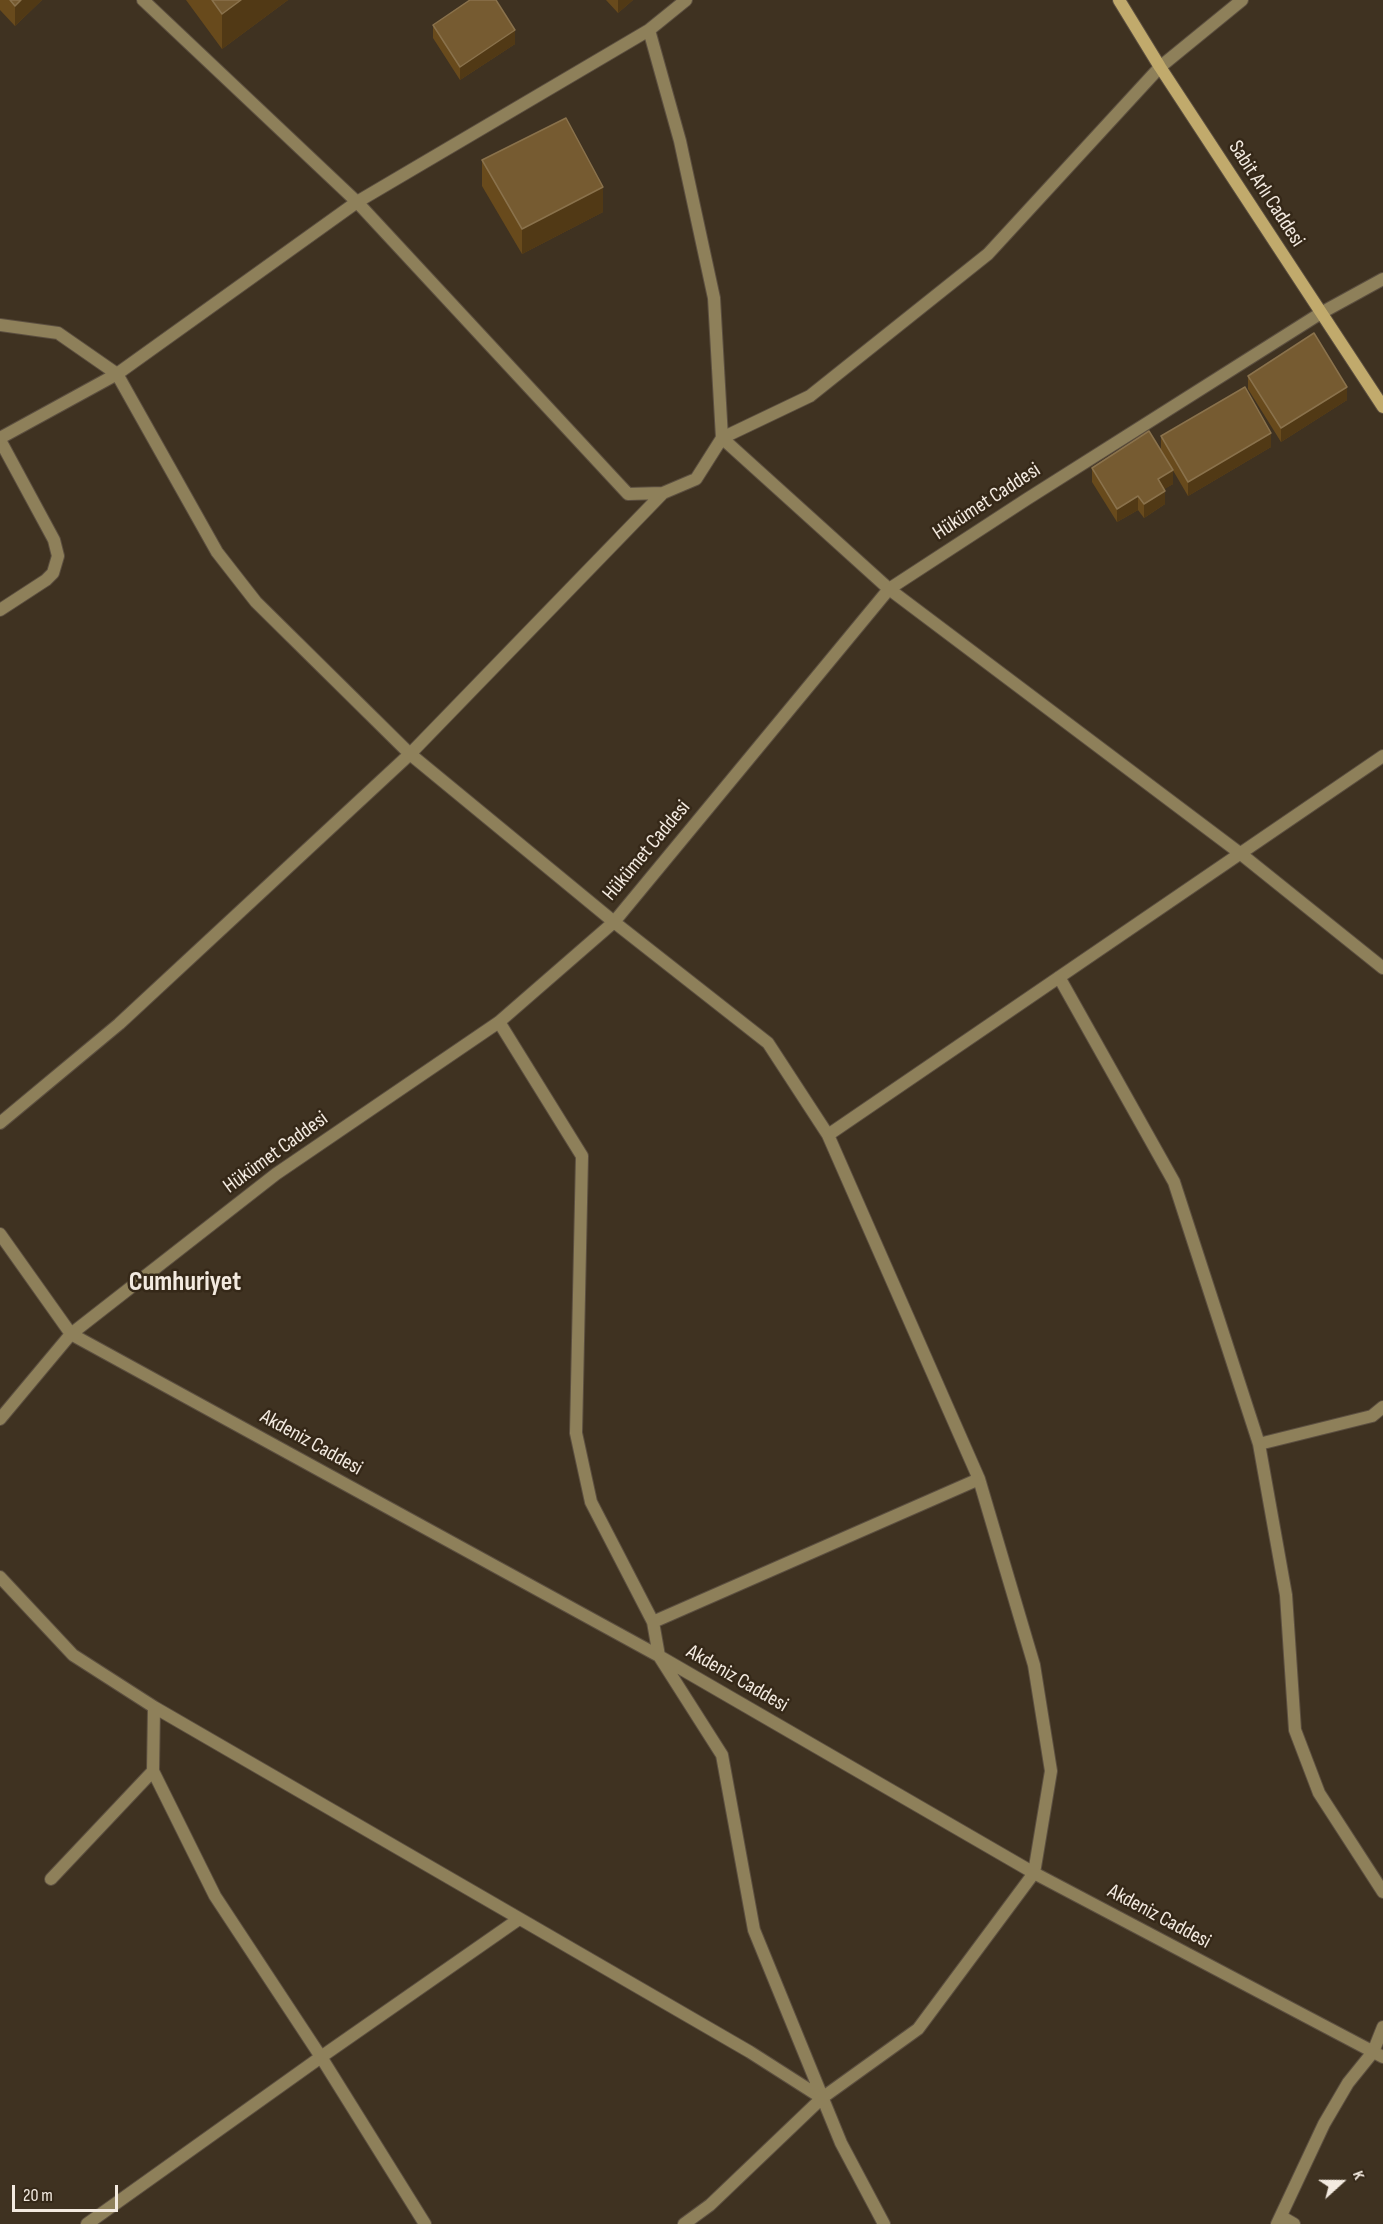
<!DOCTYPE html>
<meta charset="utf-8">
<style>
body{margin:0}
#map{position:relative;width:1383px;height:2224px;overflow:hidden;background:#3f3221;font-family:"Sofia Sans Condensed",sans-serif}
canvas{display:block}
.north{position:absolute;left:1311px;top:2152px;width:60px;height:60px;-webkit-text-stroke:4px #352818;paint-order:stroke;rotate:69deg;font-size:16px;font-weight:700;line-height:24px;text-align:center;color:#f3eae0}
.north::after{content:'';display:block;margin:auto;width:21px;height:27px;background:#f3eae0;clip-path:polygon(50% 0,100% 100%,50% 72%,0 100%)}
.scale{position:absolute;left:12px;top:2185px;width:106px;height:27px;box-sizing:border-box;border:3px solid #f3eae0;border-top:0;padding-left:8px;font-size:18px;line-height:21px;white-space:nowrap;color:#f3eae0;-webkit-text-stroke:4px #352818;paint-order:stroke}
</style>
<div id="map">
<canvas width="1383" height="2224"></canvas>
<div class="north">K</div>
<div class="scale">20 m</div>
</div>
<script>
const ctx = document.querySelector('canvas').getContext('2d');
ctx.lineJoin = 'round';
function poly(rows) {
  const path = new Path2D();
  for (const r of rows) {
    path.moveTo(r[0], r[1]);
    for (let i = 2; i < r.length; i += 2) path.lineTo(r[i], r[i + 1]);
  }
  return path;
}
function trace(path, color, width, dash) {
  ctx.strokeStyle = color;
  ctx.lineWidth = width;
  ctx.lineCap = dash ? 'butt' : 'round';
  ctx.setLineDash(dash || []);
  ctx.stroke(path);
}
function fill(path, color) {
  ctx.fillStyle = color;
  ctx.fill(path, 'evenodd');
}
function drawText(font, color, halo, rows, align = 'center') {
  ctx.font = font + ' "Sofia Sans Condensed",sans-serif';
  ctx.lineWidth = 5;
  ctx.setLineDash([]);
  ctx.textBaseline = 'middle';
  ctx.strokeStyle = halo;
  ctx.fillStyle = color;
  for (const [text, x, y, turn = 0] of rows) {
    ctx.save();
    ctx.translate(x, y);
    ctx.rotate((+turn || 0) * Math.PI / 180);
    ctx.textAlign = isNaN(turn) ? turn : align;
    if (halo) ctx.strokeText(text, 0, 0);
    ctx.fillText(text, 0, 0);
    ctx.restore();
  }
}
const service = poly([
 [0,440,54,540,58,556,53,573,46,580,0,610]
]);
const minor = poly([
 [143,0,357,202,628,494,663,493,696,479,722,438,714,298,680,141,649,30],
 [1242,0,1160,67,988,254,810,396,722,438,889,589,1241,854,1383,968],
 [0,325,58,333,117,374,217,552,256,602,410,754,614,922,768,1043,828,1135,979,1479,1034,1665,1051,1771,1034,1873,918,2029,822,2098,710,2205,684,2224],
 [0,438,117,374,357,202,649,30,686,0],
 [1059,977,1174,1182,1259,1444,1286,1595,1295,1730,1319,1793,1383,1892],
 [499,1022,582,1156,576,1433,591,1502,653,1622,659,1656,722,1755,754,1930,841,2143,884,2224],
 [0,1123,119,1024,410,754,663,493],
 [828,1135,1383,756],
 [0,1234,71,1334,659,1656,1034,1873,1383,2057],
 [0,1419,71,1334,276,1174,499,1022,614,922,889,589,1027,499,1321,313,1383,279],
 [1259,1444,1372,1416,1383,1407],
 [0,1577,73,1655,154,1707,750,2052,822,2098],
 [653,1622,979,1479],
 [154,1707,153,1771,215,1896,321,2057,425,2224],
 [51,1879,153,1771],
 [1282,2217,1294,2224],
 [87,2224,321,2057,519,1919],
 [1277,2224,1324,2124,1348,2083,1373,2052,1383,2027]
]);
const secondary = poly([
 [1119,0,1160,67,1383,407]
]);
const wall = poly([
 [0,0,42,0,15,26,0,10],
 [186,0,288,0,222,49],
 [606,0,633,0,618,13],
 [433,25,515,44,460,80,433,38],
 [482,160,603,212,522,254,482,186],
 [1248,376,1347,400,1281,442,1248,389],
 [1161,436,1271,447,1188,496,1161,450],
 [1092,468,1173,484,1164,489,1165,504,1144,518,1138,510,1117,522,1092,482]
]);
const shadedWall = poly([
 [21,0,42,0,15,26,15,6],
 [241,0,288,0,222,49,222,14],
 [618,0,633,0,618,13],
 [515,30,515,44,460,80,460,67],
 [603,187,603,212,522,254,522,229],
 [1347,387,1347,400,1281,442,1281,428],
 [1271,433,1271,447,1188,496,1188,482],
 [1173,470,1173,484,1158,493,1158,479],
 [1165,491,1165,504,1144,518,1144,504],
 [1138,496,1138,510,1117,522,1117,509]
]);
const building = poly([
 [10,0,21,0,15,6,10,0],
 [212,0,241,0,222,14,212,0],
 [470,0,496,0,515,30,460,67,433,25,470,0],
 [566,118,603,187,522,229,482,160,566,118],
 [1314,333,1347,387,1281,428,1248,376,1314,333],
 [1245,387,1271,433,1188,482,1161,436,1245,387],
 [1149,431,1173,470,1158,479,1165,491,1144,504,1138,496,1117,509,1092,468,1149,431]
]);
const streetNames = [
 ["Sabit Arlı Caddesi",1266,194,57],
 ["Hükümet Caddesi",987,502,-33],
 ["Hükümet Caddesi",647,851,-50],
 ["Hükümet Caddesi",276,1153,-36],
 ["Akdeniz Caddesi",311,1443,29],
 ["Akdeniz Caddesi",737,1679,30],
 ["Akdeniz Caddesi",1159,1917,28]
];
const districtNames = [
 ["Cumhuriyet",185,1283]
];
trace(service, '#5c4f40', 14);
trace(minor, '#5c4f40', 14);
trace(secondary, '#5c4f40', 14);
trace(service, '#8e805a', 12);
trace(minor, '#8e805a', 12);
trace(secondary, '#c1aa6c', 12);
fill(wall, '#684a1c');
fill(shadedWall, '#513915');
fill(building, '#765b31');
trace(building, '#8a724c', 1.5);
drawText('21px', '#f3eae0', '#352818', streetNames);
drawText('bold 27px', '#f3eae0', '#352818', districtNames);
</script>
